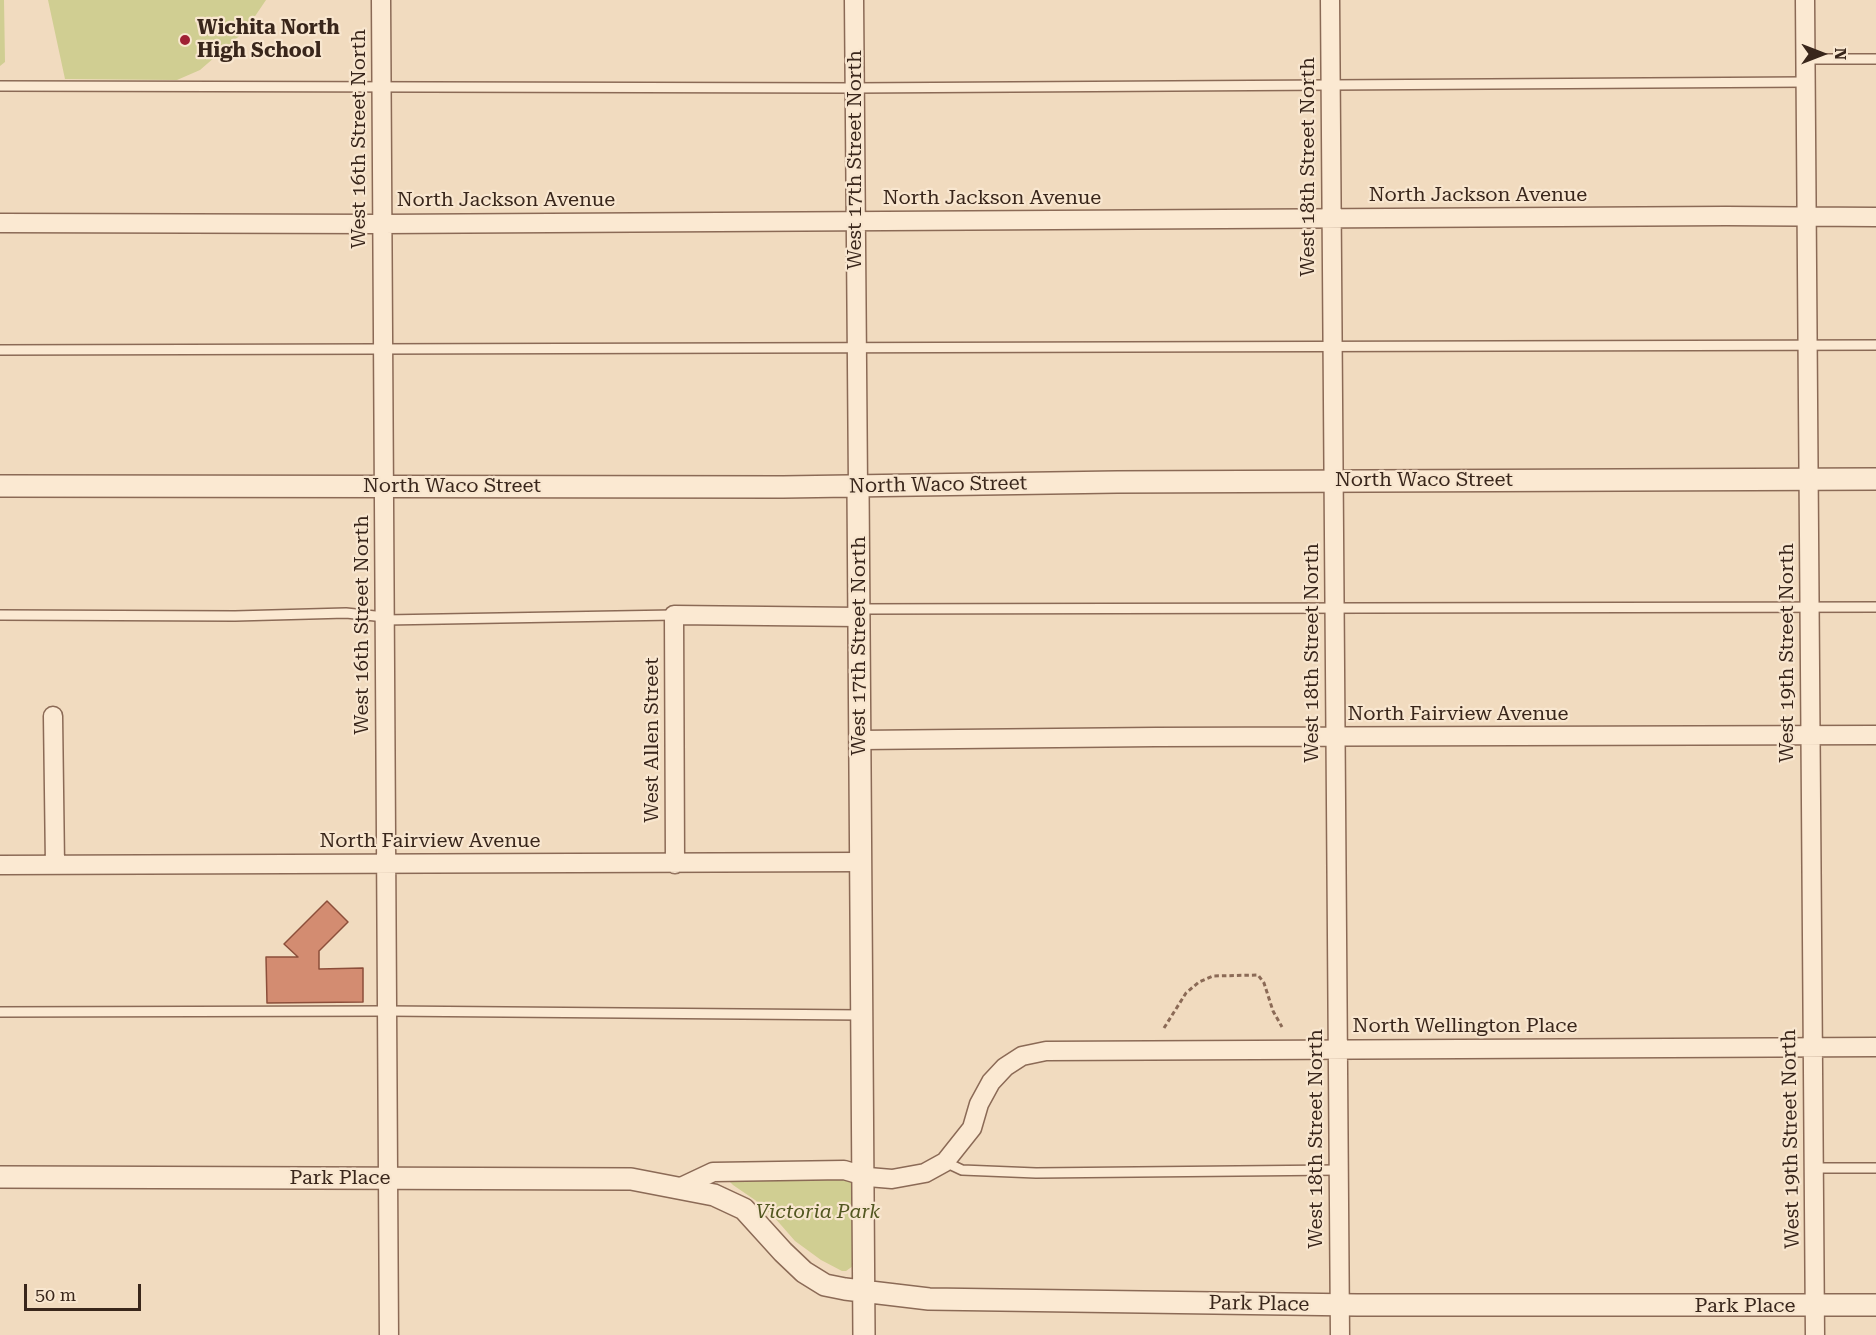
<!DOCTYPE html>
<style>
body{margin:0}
#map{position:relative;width:1876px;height:1335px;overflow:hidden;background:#f1dbbf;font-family:"Roboto Serif",serif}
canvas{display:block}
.north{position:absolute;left:1792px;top:24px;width:60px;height:60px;-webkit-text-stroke:4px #f8e6cf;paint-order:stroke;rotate:90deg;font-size:16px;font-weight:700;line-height:24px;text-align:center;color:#39261b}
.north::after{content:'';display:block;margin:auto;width:21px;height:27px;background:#39261b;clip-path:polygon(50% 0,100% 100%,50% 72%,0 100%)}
.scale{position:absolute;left:24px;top:1284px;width:117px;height:27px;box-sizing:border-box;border:3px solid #39261b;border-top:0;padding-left:8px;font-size:18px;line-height:21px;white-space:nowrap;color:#39261b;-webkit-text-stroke:4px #f8e6cf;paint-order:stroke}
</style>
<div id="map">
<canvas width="1876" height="1335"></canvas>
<div class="north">N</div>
<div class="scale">50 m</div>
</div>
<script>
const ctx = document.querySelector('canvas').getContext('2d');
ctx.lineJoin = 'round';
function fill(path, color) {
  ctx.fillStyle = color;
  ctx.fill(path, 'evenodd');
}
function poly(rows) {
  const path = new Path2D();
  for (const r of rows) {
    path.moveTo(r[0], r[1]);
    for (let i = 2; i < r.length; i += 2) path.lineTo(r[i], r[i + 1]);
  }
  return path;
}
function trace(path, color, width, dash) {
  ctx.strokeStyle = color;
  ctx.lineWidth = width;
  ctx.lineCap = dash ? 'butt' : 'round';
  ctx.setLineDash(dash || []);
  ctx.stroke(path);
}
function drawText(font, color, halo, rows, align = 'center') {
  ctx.font = font + ' "Roboto Serif",serif';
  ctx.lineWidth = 4.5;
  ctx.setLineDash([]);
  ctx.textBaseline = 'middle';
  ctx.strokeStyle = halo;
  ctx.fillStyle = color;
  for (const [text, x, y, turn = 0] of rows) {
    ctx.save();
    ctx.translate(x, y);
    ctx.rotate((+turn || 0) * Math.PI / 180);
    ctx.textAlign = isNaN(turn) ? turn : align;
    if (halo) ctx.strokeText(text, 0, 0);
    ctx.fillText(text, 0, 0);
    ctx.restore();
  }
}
const green = poly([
 [0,0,4,0,5,62,0,66],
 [48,0,266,0,245,31,200,70,177,80,65,79],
 [730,1176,853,1179,853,1266,846,1271,842,1271,821,1260,795,1241,774,1217,755,1200,733,1185,729,1181]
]);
const building = poly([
 [327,901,348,922,319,951,319,969,363,968,363,1002,267,1003,266,957,298,957,284,944,327,901]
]);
const path = poly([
 [1164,1028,1186,993,1199,982,1213,976,1258,975,1264,983,1273,1011,1282,1027]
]);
const service = poly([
 [1806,59,1876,59],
 [0,86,855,88,1806,82],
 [0,350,1876,345],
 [859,609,1876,607],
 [0,615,235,616,346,613,385,617],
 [385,620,674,615],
 [0,1012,387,1011,862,1015],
 [945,1162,962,1170,1036,1173,1339,1170],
 [1814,1168,1876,1168]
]);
const minor = poly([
 [381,0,389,1335],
 [854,0,858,486],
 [1330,0,1340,1335],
 [1805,0,1815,1335],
 [0,223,382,224,1726,216,1876,217],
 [53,716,55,865],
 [860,740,1155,737,1876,735],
 [675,864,674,615,859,617],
 [0,865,861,862],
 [679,1188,713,1172,844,1170,868,1177,892,1179,925,1173,945,1162,972,1128,979,1104,991,1082,1005,1067,1022,1056,1046,1051,1876,1047]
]);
const tertiary = poly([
 [0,486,783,487,1117,482,1876,479],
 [858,486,864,1335],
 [0,1177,631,1179,714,1195,744,1209,783,1252,804,1272,825,1285,845,1289,929,1299,1357,1305,1876,1305]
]);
const markers = [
 [185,40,6,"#9f2134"]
];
const poiNames = [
 ["Wichita North",197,28],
 ["High School",197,51]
];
const streetNames = [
 ["West 16th Street North",359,139,-90],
 ["West 17th Street North",855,160,-90],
 ["West 18th Street North",1308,167,-90],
 ["North Jackson Avenue",1478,195],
 ["North Jackson Avenue",992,198],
 ["North Jackson Avenue",506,200],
 ["North Waco Street",1424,480],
 ["North Waco Street",938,485,-1],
 ["North Waco Street",452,486],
 ["West 16th Street North",362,625,-90],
 ["West 17th Street North",859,646,-90],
 ["West 18th Street North",1312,653,-90],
 ["West 19th Street North",1787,653,-90],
 ["North Fairview Avenue",1458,714],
 ["West Allen Street",652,740,-90],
 ["North Fairview Avenue",430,841],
 ["North Wellington Place",1465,1026],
 ["West 18th Street North",1316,1139,-90],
 ["West 19th Street North",1791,1139,-91],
 ["Park Place",340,1178],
 ["Park Place",1259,1304,1],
 ["Park Place",1745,1306]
];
const parkNames = [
 ["Victoria Park",818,1212]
];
fill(green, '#d0ce92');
fill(building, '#d38c71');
trace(building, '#8c4e3a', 1.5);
trace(service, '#8b6a56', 12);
trace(minor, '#8b6a56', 21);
trace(tertiary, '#8b6a56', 24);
trace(path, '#8b6a56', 3, [4.5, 3]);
trace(service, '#fbe9d2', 9);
trace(minor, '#fbe9d2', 18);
trace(tertiary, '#fbe9d2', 21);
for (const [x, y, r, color] of markers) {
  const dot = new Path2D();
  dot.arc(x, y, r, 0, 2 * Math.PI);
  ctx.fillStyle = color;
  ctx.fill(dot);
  trace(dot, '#f8e6cf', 2);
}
drawText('bold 20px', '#39261b', '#f8e6cf', poiNames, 'left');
drawText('20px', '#39261b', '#f8e6cf', streetNames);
drawText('italic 20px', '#525720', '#f8e6cf', parkNames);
</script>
